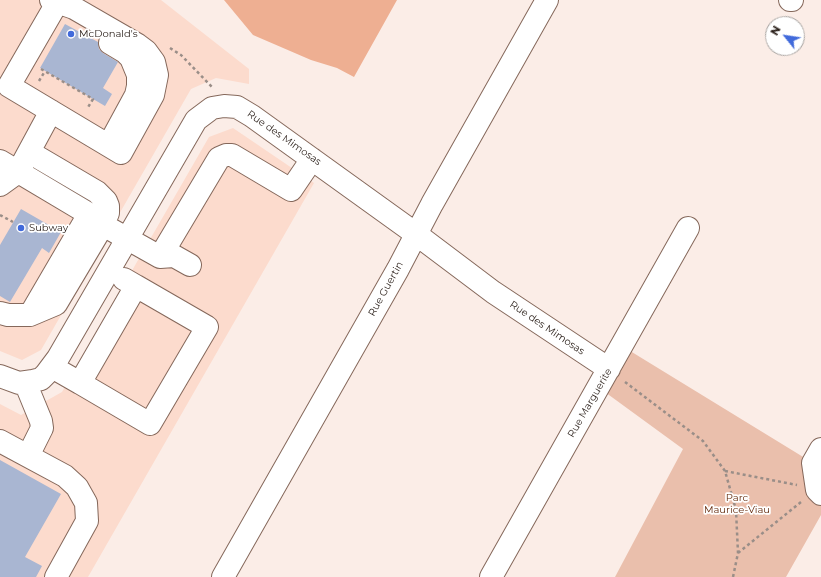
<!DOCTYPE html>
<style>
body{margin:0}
#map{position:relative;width:821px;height:577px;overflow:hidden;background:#fbede7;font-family:Montserrat,sans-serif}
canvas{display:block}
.north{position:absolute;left:765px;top:16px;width:40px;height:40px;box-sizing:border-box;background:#fff;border:1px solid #a9a5a2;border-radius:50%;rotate:300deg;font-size:11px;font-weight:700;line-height:16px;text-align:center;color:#281d17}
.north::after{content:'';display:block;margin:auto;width:14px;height:18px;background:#416adb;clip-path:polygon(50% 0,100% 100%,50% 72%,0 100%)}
</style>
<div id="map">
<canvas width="821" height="577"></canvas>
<div class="north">N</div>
</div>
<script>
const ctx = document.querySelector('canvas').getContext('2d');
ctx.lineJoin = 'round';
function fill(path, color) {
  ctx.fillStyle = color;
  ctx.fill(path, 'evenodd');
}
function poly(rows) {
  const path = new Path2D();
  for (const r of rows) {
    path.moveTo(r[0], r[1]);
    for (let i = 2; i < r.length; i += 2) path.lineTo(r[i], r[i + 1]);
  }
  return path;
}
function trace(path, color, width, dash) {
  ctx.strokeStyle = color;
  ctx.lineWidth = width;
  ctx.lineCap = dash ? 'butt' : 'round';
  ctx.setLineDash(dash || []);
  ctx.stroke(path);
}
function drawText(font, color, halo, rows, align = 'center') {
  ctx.font = font + ' Montserrat,sans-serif';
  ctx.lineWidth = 3.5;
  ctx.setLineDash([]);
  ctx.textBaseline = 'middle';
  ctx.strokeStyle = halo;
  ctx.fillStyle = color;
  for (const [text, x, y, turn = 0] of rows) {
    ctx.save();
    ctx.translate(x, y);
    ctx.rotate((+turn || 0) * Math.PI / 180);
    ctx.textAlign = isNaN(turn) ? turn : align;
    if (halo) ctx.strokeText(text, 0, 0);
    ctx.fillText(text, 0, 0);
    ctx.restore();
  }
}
const built = poly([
 [0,0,161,0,249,69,249,84,216,78,191,89,41,350,22,360,0,351],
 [233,128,314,183,88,577,0,577,0,404,21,415,62,392,209,137]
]);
const green = poly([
 [622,346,813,463,821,494,821,515,786,577,615,577,683,449,598,387]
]);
const forest = poly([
 [224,0,397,0,354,77,337,68,311,60,253,35]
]);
const building = poly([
 [65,24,98,42,99,49,103,53,118,62,103,88,112,94,105,106,40,68],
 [21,209,61,232,49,253,42,248,10,302,0,296,0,245],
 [0,460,61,494,25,557,42,566,36,577,0,577]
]);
const path = poly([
 [170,48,181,55,212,87],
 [41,69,93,99,87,109],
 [39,81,45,71],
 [0,215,13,222],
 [625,382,703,441,725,471,736,510,738,553,733,577],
 [725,471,797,485],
 [738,553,801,502]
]);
const minor = poly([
 [51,0,74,8,138,45,146,51,154,62,157,75,153,95,121,153,9,86,57,3],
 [790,0,792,0],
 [110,43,125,52,131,58,138,75,138,86,136,95,111,141],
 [29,152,97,192,106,201,108,206,108,213,103,225,56,304,30,315],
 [0,161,89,214,30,315,8,315,0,313],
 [0,185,18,172,51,111],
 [89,214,103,225,160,257,219,158,226,155,232,155,291,190,312,159],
 [160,257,174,256,190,265],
 [52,367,80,383,136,286,124,279],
 [0,376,19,383,33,381,41,379,46,374,58,358,196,120,212,108,224,106,237,107,252,116,416,234,493,292,609,369],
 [25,382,41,421,42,428,28,456],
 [80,383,150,424,207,327,136,286],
 [0,441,65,476,77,487,86,503,87,521,56,577],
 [821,449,813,463,817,490,821,494],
 [223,577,398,269,432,204,547,0],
 [491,577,688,228]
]);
const markers = [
 [71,34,4,"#416adb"],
 [21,228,4,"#416adb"]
];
const poiNames = [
 ["McDonald's",79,34],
 ["Subway",29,228]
];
const streetNames = [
 ["Rue des Mimosas",284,138,35],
 ["Rue Guertin",386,289,-61],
 ["Rue des Mimosas",547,328,34],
 ["Rue Marguerite",590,403,-60]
];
const parkNames = [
 ["Parc",737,498],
 ["Maurice-Viau",737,510]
];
fill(built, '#fcdbcd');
fill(green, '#eabfac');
fill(forest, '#eeaf92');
fill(building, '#a9b6d2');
trace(minor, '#85685b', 24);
trace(path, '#9a8e88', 2.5, [3, 3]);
trace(minor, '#fff', 22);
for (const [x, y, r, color] of markers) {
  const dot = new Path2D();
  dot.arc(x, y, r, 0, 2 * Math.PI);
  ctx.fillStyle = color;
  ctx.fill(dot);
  trace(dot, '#fff', 1.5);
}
drawText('10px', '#281d17', '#fff', poiNames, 'left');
drawText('10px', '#281d17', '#fff', streetNames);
drawText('10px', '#662d0f', '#fff', parkNames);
</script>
